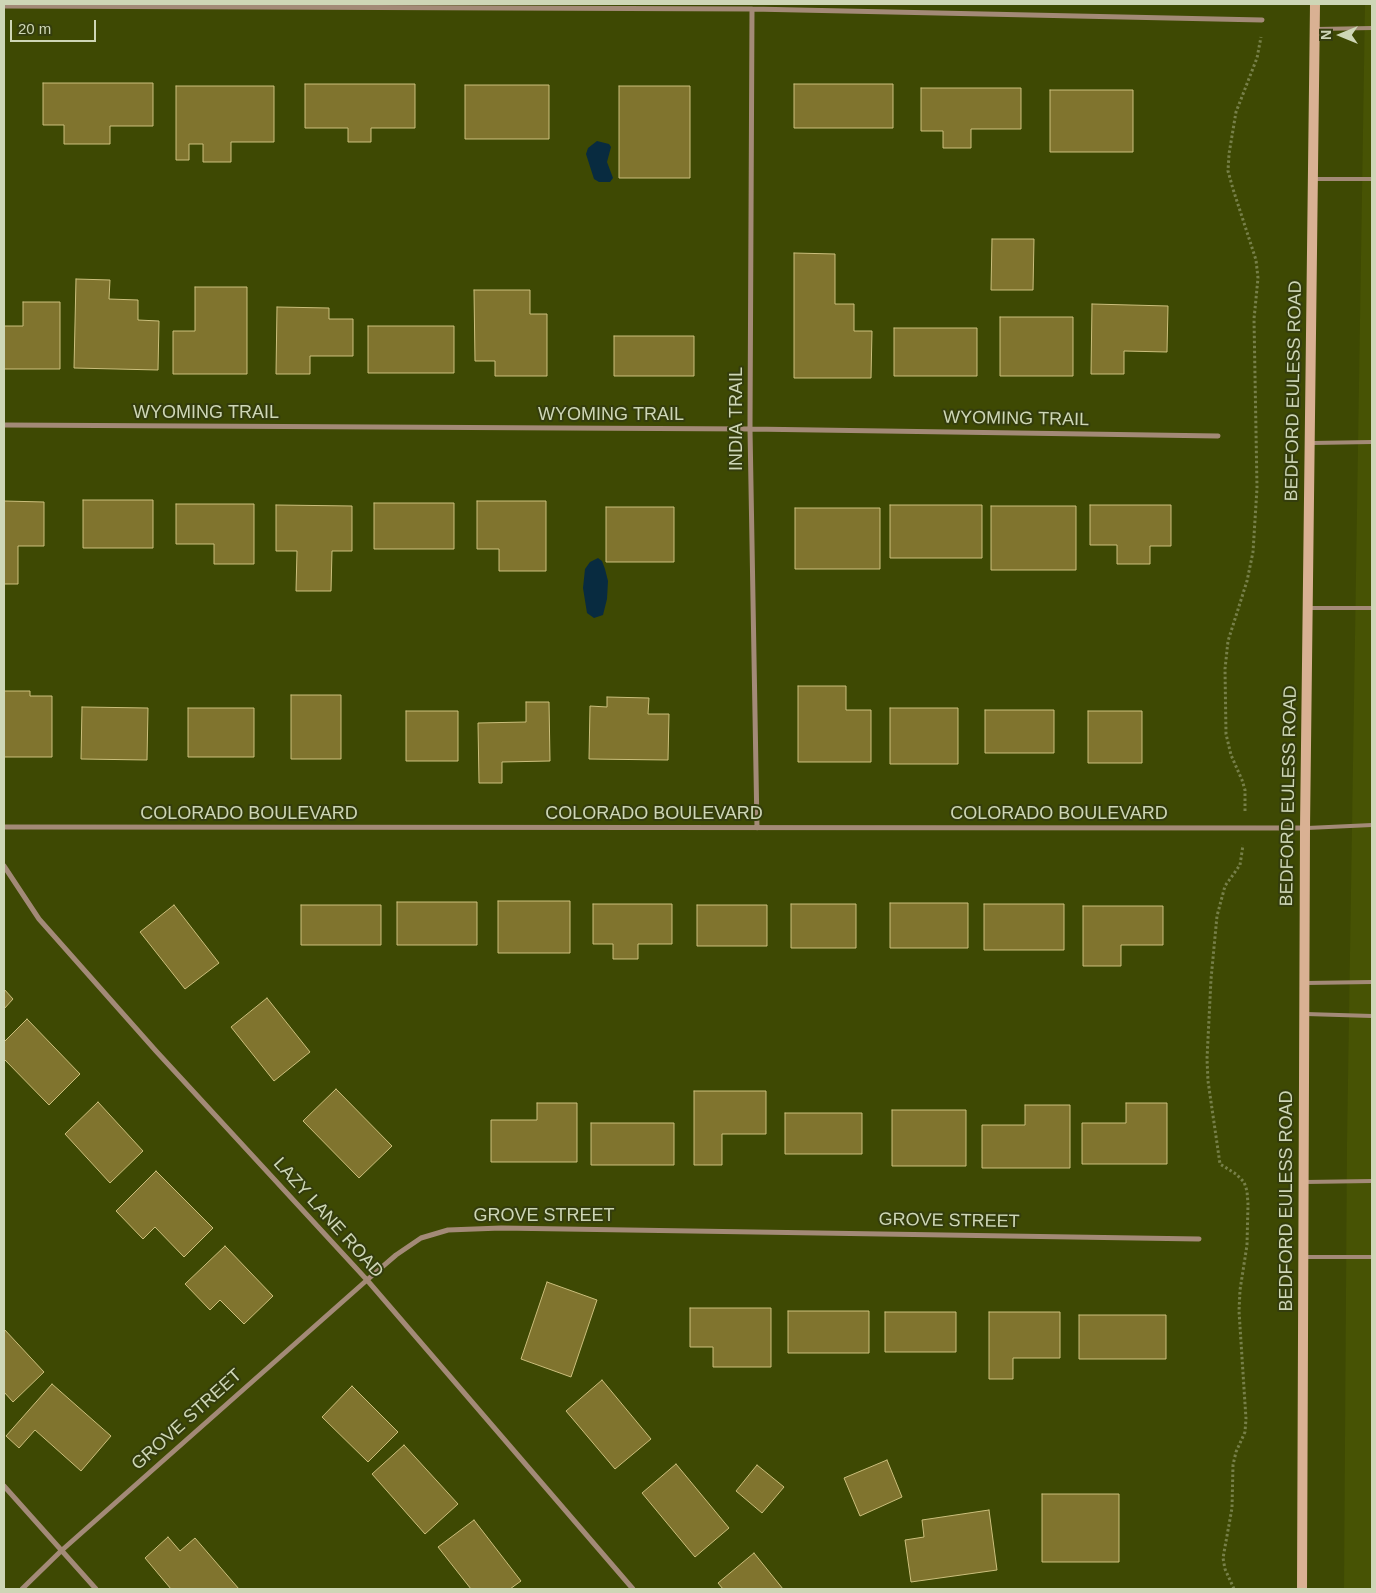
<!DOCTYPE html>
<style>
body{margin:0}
#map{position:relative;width:1376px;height:1593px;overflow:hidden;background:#3e4903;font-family:Arial,sans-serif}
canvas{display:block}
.frame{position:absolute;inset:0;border:5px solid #ced6b6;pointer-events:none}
.north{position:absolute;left:1316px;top:10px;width:50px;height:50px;-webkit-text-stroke:4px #343d0d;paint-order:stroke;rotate:270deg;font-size:14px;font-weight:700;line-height:20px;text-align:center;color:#ced6b6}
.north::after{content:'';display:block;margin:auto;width:18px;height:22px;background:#ced6b6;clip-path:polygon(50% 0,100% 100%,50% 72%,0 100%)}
.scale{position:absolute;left:10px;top:20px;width:86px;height:22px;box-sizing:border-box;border:2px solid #ced6b6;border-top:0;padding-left:6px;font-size:15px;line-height:18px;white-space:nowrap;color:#ced6b6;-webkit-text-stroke:4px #343d0d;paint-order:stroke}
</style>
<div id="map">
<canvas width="1376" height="1593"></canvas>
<div class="frame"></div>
<div class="north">N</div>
<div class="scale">20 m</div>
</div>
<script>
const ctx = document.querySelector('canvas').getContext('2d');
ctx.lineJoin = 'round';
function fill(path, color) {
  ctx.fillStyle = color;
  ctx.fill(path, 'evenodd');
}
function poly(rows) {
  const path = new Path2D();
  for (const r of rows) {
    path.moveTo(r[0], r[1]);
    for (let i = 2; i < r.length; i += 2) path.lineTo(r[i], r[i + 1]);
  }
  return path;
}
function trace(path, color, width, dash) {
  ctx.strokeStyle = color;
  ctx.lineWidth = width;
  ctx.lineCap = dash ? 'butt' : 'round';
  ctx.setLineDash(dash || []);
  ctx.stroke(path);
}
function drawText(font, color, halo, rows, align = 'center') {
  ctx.font = font + ' Arial,sans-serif';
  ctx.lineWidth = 4;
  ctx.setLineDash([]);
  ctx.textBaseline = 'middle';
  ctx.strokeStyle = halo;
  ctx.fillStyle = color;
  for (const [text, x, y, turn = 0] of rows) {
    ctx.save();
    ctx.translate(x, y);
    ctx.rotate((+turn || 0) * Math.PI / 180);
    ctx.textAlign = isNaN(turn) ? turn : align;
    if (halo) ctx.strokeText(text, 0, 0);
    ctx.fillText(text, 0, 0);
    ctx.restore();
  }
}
const built = poly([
 [1365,4,1372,4,1372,1589,1344,1589,1347,1143]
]);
const water = poly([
 [597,141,609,144,611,147,607,162,613,178,610,182,599,182,594,179,586,154,588,148],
 [598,558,602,561,605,569,608,581,607,599,603,615,594,618,587,613,583,588,585,569,590,562]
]);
const building = poly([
 [43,83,153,83,153,126,110,126,110,144,64,144,64,125,43,125,43,83],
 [305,84,415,84,415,128,371,128,371,142,348,142,348,128,305,128,305,84],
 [794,84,893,84,893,128,794,128,794,84],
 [465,85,549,85,549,139,465,139,465,85],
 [176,86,274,86,274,142,231,142,231,162,203,162,203,144,189,144,189,160,176,160,176,86],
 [619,86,690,86,690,178,619,178,619,86],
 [921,88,1021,88,1021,129,971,129,971,148,943,148,943,131,921,131,921,88],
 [1050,90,1133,90,1133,152,1050,152,1050,90],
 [992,239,1034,239,1033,290,991,290,992,239],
 [794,253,835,254,835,304,854,304,854,331,872,331,871,378,794,378,794,253],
 [76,279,110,280,109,299,138,300,138,320,159,321,158,370,74,368,76,279],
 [195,287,247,287,247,374,173,374,173,331,195,331,195,287],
 [474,290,530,290,530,314,547,314,547,376,495,376,495,361,475,361,474,290],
 [23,302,60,302,60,369,4,369,4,326,23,326,23,302],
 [1092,304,1168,306,1167,352,1124,351,1124,374,1091,374,1092,304],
 [277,307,329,308,329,319,353,319,353,356,310,356,310,374,276,374,277,307],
 [1000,317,1073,317,1073,376,1000,376,1000,317],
 [368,326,454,326,454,373,368,373,368,326],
 [894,328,977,328,977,376,894,376,894,328],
 [614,336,694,336,694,376,614,376,614,336],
 [83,500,153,500,153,548,83,548,83,500],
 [4,501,44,502,44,546,18,546,18,584,4,584,4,501],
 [477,501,546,501,546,571,499,571,499,549,477,549,477,501],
 [374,503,454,503,454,549,374,549,374,503],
 [176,504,254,504,254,564,214,564,214,544,176,544,176,504],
 [276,505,352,506,352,551,332,551,331,591,296,591,297,551,276,551,276,505],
 [890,505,982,505,982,558,890,558,890,505],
 [1090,505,1171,505,1171,546,1150,546,1150,564,1117,564,1117,545,1090,545,1090,505],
 [991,506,1076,506,1076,570,991,570,991,506],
 [606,507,674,507,674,562,606,562,606,507],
 [795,508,880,508,880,569,795,569,795,508],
 [798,686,846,686,846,710,871,710,871,762,798,762,798,686],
 [4,691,30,691,30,696,52,696,52,757,4,757,4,691],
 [291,695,341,695,341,759,291,759,291,695],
 [607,697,649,698,648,714,669,714,668,760,589,759,590,706,607,707,607,697],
 [526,702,549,702,550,761,502,762,502,783,479,783,478,723,526,722,526,702],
 [82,707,148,708,147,760,81,759,82,707],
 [188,708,254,708,254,757,188,757,188,708],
 [890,708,958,708,958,764,890,764,890,708],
 [985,710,1054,710,1054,753,985,753,985,710],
 [406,711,458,711,458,761,406,761,406,711],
 [1088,711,1142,711,1142,763,1088,763,1088,711],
 [498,901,570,901,570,953,498,953,498,901],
 [397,902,477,902,477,945,397,945,397,902],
 [890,903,968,903,968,948,890,948,890,903],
 [593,904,672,904,672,944,638,944,638,959,613,959,613,944,593,944,593,904],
 [791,904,856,904,856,948,791,948,791,904],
 [984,904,1064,904,1064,950,984,950,984,904],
 [174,905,219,963,185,989,140,932,174,905],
 [301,905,381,905,381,945,301,945,301,905],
 [697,905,767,905,767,946,697,946,697,905],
 [1083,906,1163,906,1163,945,1121,945,1121,966,1083,966,1083,906],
 [4,989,13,999,4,1009,4,989],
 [267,998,310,1052,274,1081,231,1027,267,998],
 [27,1019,80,1074,49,1105,4,1059,4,1042,27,1019],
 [336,1089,392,1146,359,1178,303,1121,336,1089],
 [694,1091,766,1091,766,1134,722,1134,722,1165,694,1165,694,1091],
 [98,1102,143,1151,110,1183,65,1134,98,1102],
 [537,1103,577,1103,577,1162,491,1162,491,1120,537,1120,537,1103],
 [1126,1103,1167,1103,1167,1164,1082,1164,1082,1123,1126,1123,1126,1103],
 [1025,1105,1070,1105,1070,1168,982,1168,982,1125,1025,1125,1025,1105],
 [892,1110,966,1110,966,1166,892,1166,892,1110],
 [785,1113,862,1113,862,1154,785,1154,785,1113],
 [591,1123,674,1123,674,1165,591,1165,591,1123],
 [156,1171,213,1228,184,1257,155,1227,143,1239,116,1211,156,1171],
 [225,1246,273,1296,244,1324,220,1300,210,1310,185,1284,225,1246],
 [547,1282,597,1300,571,1377,521,1359,547,1282],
 [690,1308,771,1308,771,1367,713,1367,713,1347,690,1347,690,1308],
 [788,1311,869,1311,869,1353,788,1353,788,1311],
 [885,1312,956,1312,956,1352,885,1352,885,1312],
 [989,1312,1060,1312,1060,1358,1013,1358,1013,1379,989,1379,989,1312],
 [1079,1315,1166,1315,1166,1359,1079,1359,1079,1315],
 [4,1329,44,1372,13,1402,4,1392,4,1329],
 [602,1380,651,1439,615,1469,566,1411,602,1380],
 [52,1384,111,1436,81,1471,35,1430,19,1448,6,1436,52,1384],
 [352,1386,398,1432,368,1462,322,1417,352,1386],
 [404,1445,458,1504,425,1534,372,1474,404,1445],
 [887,1460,902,1497,860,1516,844,1478,887,1460],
 [676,1464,729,1528,695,1557,642,1493,676,1464],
 [757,1465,784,1487,762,1513,736,1491,757,1465],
 [1042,1494,1119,1494,1119,1562,1042,1562,1042,1494],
 [989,1510,997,1570,911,1582,905,1540,924,1537,922,1520,989,1510],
 [474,1520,521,1581,510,1589,471,1589,438,1547,474,1520],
 [168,1537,180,1551,195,1538,239,1589,171,1589,145,1558,168,1537],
 [754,1553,783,1589,723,1589,718,1583,754,1553]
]);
const path = poly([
 [1245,811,1245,790,1242,780,1231,755,1226,734,1225,669,1228,641,1247,581,1253,552,1257,488,1254,319,1258,278,1256,260,1233,189,1228,171,1229,154,1236,112,1257,58,1261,37],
 [1234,1589,1225,1569,1223,1558,1232,1508,1233,1465,1236,1452,1245,1432,1246,1419,1239,1311,1240,1290,1247,1245,1248,1204,1247,1191,1244,1182,1236,1174,1220,1164,1208,1081,1207,1059,1211,979,1217,916,1225,886,1240,865,1243,845]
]);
const service = poly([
 [1317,29,1372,28],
 [1315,179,1372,179],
 [1312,443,1372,442],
 [1310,608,1372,608],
 [1307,828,1372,825],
 [1306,983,1372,982],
 [1306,1014,1372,1016],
 [1305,1182,1372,1181],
 [1304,1257,1372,1257]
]);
const minor = poly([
 [4,6,752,9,1262,20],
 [752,9,750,429,757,828],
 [4,425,750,429,1218,436],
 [4,827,1305,828],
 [4,866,39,919,156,1051,367,1280,633,1589],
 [4,1486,96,1589],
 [22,1589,61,1551,367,1280,396,1255,421,1238,448,1230,501,1228,1199,1239]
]);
const secondary = poly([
 [1302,1589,1305,828,1315,4]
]);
const streetNames = [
 ["BEDFORD EULESS ROAD",1294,391,-89],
 ["WYOMING TRAIL",206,413],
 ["WYOMING TRAIL",611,415],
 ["INDIA TRAIL",737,419,-90],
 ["WYOMING TRAIL",1016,419,1],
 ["BEDFORD EULESS ROAD",1289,796,-89],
 ["COLORADO BOULEVARD",249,814],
 ["COLORADO BOULEVARD",654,814],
 ["COLORADO BOULEVARD",1059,814],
 ["BEDFORD EULESS ROAD",1287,1201,-90],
 ["GROVE STREET",544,1216],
 ["LAZY LANE ROAD",328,1218,48],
 ["GROVE STREET",949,1221,1],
 ["GROVE STREET",187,1420,-42]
];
fill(built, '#475304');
fill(water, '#082b40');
fill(building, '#80742e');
trace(building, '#cbbf7c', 1);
trace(path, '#778049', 3, [2.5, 2.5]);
trace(service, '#a38a77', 4);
trace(minor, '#a38a77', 5);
trace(secondary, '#d9b193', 10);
drawText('18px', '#ced6b6', '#343d0d', streetNames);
</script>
